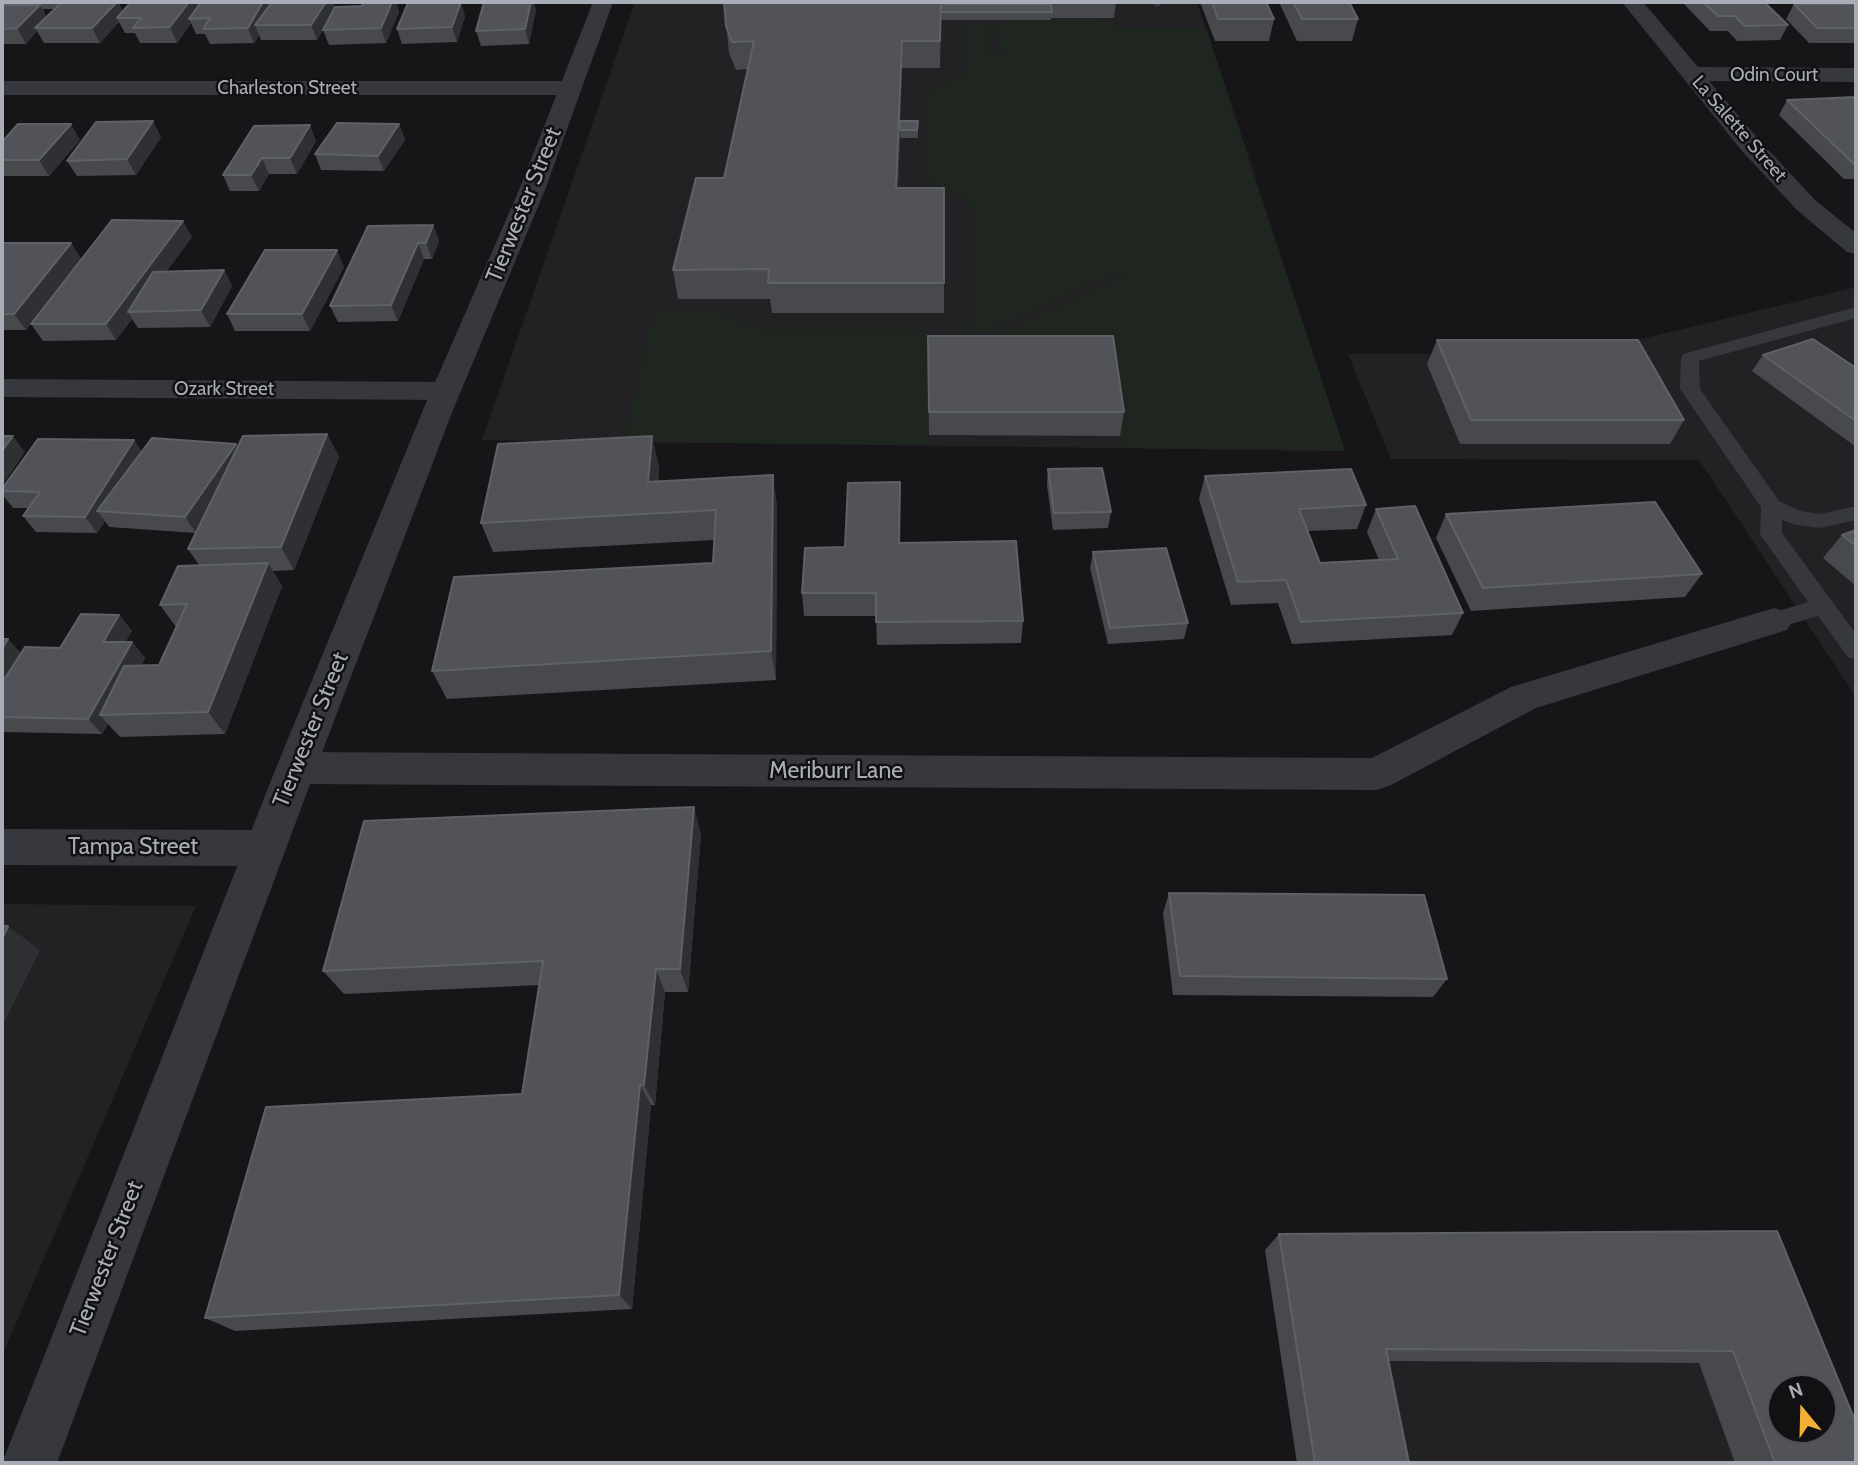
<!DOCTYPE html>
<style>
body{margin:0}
#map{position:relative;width:1858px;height:1465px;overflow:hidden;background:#161618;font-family:Cabin,sans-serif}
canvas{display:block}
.frame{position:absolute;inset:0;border:4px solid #a8adb8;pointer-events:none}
.north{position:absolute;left:1767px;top:1374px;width:70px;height:70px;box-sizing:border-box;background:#111113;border:2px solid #4d4f55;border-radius:50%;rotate:341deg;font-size:19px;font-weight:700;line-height:28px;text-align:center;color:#a8adb8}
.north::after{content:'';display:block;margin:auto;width:24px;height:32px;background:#f2b134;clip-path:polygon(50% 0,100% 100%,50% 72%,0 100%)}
</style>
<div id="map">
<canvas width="1858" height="1465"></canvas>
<div class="frame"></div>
<div class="north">N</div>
</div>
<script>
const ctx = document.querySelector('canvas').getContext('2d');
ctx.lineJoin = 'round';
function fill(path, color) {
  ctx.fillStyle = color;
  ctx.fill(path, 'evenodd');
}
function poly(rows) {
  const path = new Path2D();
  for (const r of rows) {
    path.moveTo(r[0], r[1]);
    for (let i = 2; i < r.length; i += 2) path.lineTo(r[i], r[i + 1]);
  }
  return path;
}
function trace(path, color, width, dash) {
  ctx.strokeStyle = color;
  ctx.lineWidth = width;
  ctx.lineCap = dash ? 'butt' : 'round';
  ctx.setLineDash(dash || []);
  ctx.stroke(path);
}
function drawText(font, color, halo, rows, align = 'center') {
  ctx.font = font + ' Cabin,sans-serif';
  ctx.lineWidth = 5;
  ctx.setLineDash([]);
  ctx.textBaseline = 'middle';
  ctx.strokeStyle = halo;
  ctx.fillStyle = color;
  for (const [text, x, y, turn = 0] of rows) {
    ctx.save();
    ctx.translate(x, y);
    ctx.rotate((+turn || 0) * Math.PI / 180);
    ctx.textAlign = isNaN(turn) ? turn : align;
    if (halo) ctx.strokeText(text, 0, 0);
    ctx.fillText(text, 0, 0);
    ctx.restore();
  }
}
const built = poly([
 [635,2,1197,2,1345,451,482,440],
 [1856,287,1856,697,1699,460,1391,459,1348,354,1637,354,1633,341],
 [2,904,196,906,2,1356],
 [1744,1247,1781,1388,1781,1430,1827,1463,1297,1463,1265,1250]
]);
const green = poly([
 [1051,18,1097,18,1098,21,1113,21,1115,28,1206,28,1345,451,1122,448,1120,435,960,350,1125,276,1119,272,959,343,950,337,974,321,970,202,925,178,926,92,965,73,964,25,988,24,989,42,984,42,984,45,990,45,990,48,984,48,983,51,1002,52,1003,48,997,48,1002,43,997,42,995,24],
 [653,313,720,313,763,330,916,329,945,347,929,360,927,445,623,442]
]);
const service = poly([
 [1150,2,1163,2,1164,3,1157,7,1150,2],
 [1856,307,1856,318,1699,361,1700,389,1779,501,1800,511,1820,514,1856,506,1856,520,1820,528,1796,525,1782,520,1782,533,1856,634,1856,660,1848,657,1818,616,1774,629,1766,627,1763,621,1766,615,1808,602,1760,534,1761,507,1680,389,1681,358,1683,354,1856,307]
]);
const minor = poly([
 [1622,2,1643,2,1698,67,1856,68,1856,82,1709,81,1760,141,1815,200,1856,233,1856,254,1847,252,1797,210,1742,151,1622,2],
 [2,81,571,81,579,83,582,88,579,93,571,95,2,95,2,81],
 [2,379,446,382,457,384,461,391,457,398,446,400,2,397,2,379],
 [1774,608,1787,612,1792,621,1787,630,1536,708,1391,785,1377,790,296,784,282,779,276,768,282,757,296,752,1372,758,1511,687,1774,608],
 [2,829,265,830,280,835,286,848,280,861,265,866,2,865,2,829]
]);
const tertiary = poly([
 [593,2,613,2,545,190,453,410,316,768,57,1463,2,1463,276,768,423,410,519,190,593,2]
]);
const wall = poly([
 [2,2,118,2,123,12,131,2,198,2,199,4,333,2,335,7,362,6,364,2,396,2,399,12,386,43,329,45,323,30,317,40,261,40,259,35,254,43,210,44,205,34,196,34,191,23,177,43,140,43,135,33,125,33,119,22,100,43,44,43,37,31,26,44,2,44,2,5,3,5],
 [43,9,54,9,46,17],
 [724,2,1116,2,1114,18,1051,18,1051,20,941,20,941,11,940,68,902,68,900,121,918,121,918,138,900,138,898,188,944,188,944,313,772,313,770,299,678,299,673,270,724,178,748,69,736,70,729,53],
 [1200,2,1266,2,1274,19,1269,41,1215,41],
 [1279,2,1349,2,1358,19,1352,41,1297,41],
 [1682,2,1764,2,1788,25,1780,40,1737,41,1728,31,1710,31],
 [1794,4,1856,4,1856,43,1809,43,1786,19],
 [536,9,529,44,481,46,476,31],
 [465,16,457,42,402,44,397,29],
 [1856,97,1856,179,1844,179,1779,115,1787,100],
 [399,124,405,140,384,171,321,170,315,154],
 [254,126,316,141,297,174,269,174,259,191,230,191,223,175],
 [161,137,136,175,77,176,67,161],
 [80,140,49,176,2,176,2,141],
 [433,225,439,241,432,259,424,259,398,321,338,322,330,306],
 [192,237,166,271,224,270,232,286,210,327,138,328,132,319,116,340,43,341,31,324],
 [2,243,71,243,81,259,26,330,2,330],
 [344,267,310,331,235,331,227,314],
 [928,336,1124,412,1120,436,929,435],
 [1437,340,1684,420,1670,444,1460,444,1427,364],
 [1763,355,1856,368,1856,447,1752,371],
 [327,434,339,457,294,570,273,571,282,586,225,734,120,737,108,724,102,734,2,732,2,639,21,653,60,648,119,615,132,631,125,642,132,642,145,658,141,666,159,665,176,627,160,605,199,565,188,549,196,533,109,527,105,521,97,533,36,532,23,516,29,508,13,508,2,494,2,489,134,440,142,452,236,444,238,447],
 [659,466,658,481,777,505,776,680,447,699,432,671,713,563,715,540,493,552,481,523],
 [1048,469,1111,512,1108,528,1053,530,1047,485],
 [1205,476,1366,505,1357,529,1308,531,1320,563,1379,560,1367,532,1376,509,1463,613,1452,635,1292,644,1278,603,1231,605,1199,499],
 [900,506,900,542,1023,621,1021,643,877,645,876,616,804,616,802,593,845,547],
 [1446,514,1702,574,1685,597,1471,611,1436,538],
 [1856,530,1856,586,1823,558,1842,535],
 [1093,552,1188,623,1184,639,1108,644,1090,568],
 [701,834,688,992,665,992,655,1105,651,1105,632,1309,235,1331,205,1318,522,1094,540,985,344,994,323,971],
 [1169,893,1447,979,1433,997,1173,995,1163,913],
 [1777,1231,1856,1463,1735,1463,1699,1363,1388,1361,1409,1463,1297,1463,1265,1250,1279,1234]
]);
const shadedWall = poly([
 [117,2,125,16,117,18,119,22,100,43,92,28],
 [189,2,198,2,201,9,189,19,191,23,177,43,170,27],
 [263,2,276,2,255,25,259,35,254,43,248,28],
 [326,2,333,2,336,10,317,40,311,25],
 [392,2,396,2,399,12,386,43,381,28],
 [461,2,465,16,457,42,452,27],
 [531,2,534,2,536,9,529,44,525,29],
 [40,5,48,19,35,28,37,31,26,44,17,28],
 [902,41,902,68,897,217,896,188],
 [153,121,161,137,136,175,127,159],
 [71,124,80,140,49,176,39,160],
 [399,124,405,140,384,171,378,156],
 [310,125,316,141,297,174,290,158],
 [262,158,269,174,259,191,251,175],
 [183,221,192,237,137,312,128,312,132,319,116,340,106,324],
 [433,225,439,241,432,259,426,243],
 [71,243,81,259,26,330,14,314],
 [418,243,424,259,398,321,391,305],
 [337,250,344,267,310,331,302,314],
 [224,270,232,286,210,327,201,310],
 [327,434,339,457,294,570,281,547],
 [13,436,25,452,2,486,2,451],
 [652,436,659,466,655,511,648,482],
 [134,440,145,457,97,511,105,521,97,533,85,517],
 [236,444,245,460,196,533,185,517],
 [773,475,777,505,776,680,771,651],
 [268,563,282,586,225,734,208,712],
 [119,615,132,631,116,658,103,642],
 [8,639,23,655,2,688,2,649],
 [132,642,145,658,113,715,100,715,108,724,102,734,88,719],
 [694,807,701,834,688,992,680,969],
 [8,926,40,950,2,1026,2,939],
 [656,969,665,992,655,1105,644,1085],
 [640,1085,651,1105,632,1309,619,1295]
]);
const building = poly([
 [62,2,117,2,92,28,35,28,62,2],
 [131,2,189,2,170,27,133,28,141,18,117,18,131,2],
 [201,2,263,2,248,28,203,29,210,18,189,19,201,2],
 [272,2,326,2,311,25,255,25,272,2],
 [364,2,392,2,381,28,323,30,335,7,362,6,364,2],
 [461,2,452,27,397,29,408,3,461,2],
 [484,2,531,2,525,29,476,31,484,2],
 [724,2,941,2,940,41,902,41,896,188,944,188,944,283,768,283,769,269,673,270,696,178,724,178,754,41,732,42,726,26,724,2],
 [1212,2,1266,2,1274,19,1218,19,1212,2],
 [1293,2,1349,2,1358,19,1302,19,1293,2],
 [1703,2,1764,2,1788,25,1745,26,1735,16,1718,16,1703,2],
 [941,4,1051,4,1052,12,941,12,941,4],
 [1794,4,1856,4,1856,28,1817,28,1794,4],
 [2,5,40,5,17,28,2,29,2,5],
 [1856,97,1856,120,1855,120,1856,122,1856,163,1854,164,1787,100,1856,97],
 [153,121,127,159,67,161,96,122,153,121],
 [900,121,918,121,917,130,899,130,900,121],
 [337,123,399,124,378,156,315,154,337,123],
 [18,124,71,124,39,160,2,160,2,142,18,124],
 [310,125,290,158,262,158,251,175,223,175,254,126,310,125],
 [112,220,183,221,106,324,31,324,112,220],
 [433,225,426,243,418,243,391,305,330,306,368,226,433,225],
 [2,243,71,243,14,314,2,314,2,243],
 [265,250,337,250,302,314,227,314,265,250],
 [224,270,201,310,128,312,153,272,224,270],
 [928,336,1113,336,1124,412,929,412,928,336],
 [1813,339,1856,368,1856,421,1763,355,1813,339],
 [1437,340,1638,340,1684,420,1471,420,1437,340],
 [327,434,281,547,188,549,243,436,327,434],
 [2,436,13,436,2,451,2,436],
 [652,436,648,482,773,475,771,651,432,671,454,577,713,563,716,510,481,523,498,444,652,436],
 [152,438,236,444,185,517,97,511,152,438],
 [38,439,134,440,85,517,23,516,40,492,2,491,2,489,38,439],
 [1102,468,1111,512,1054,513,1048,469,1102,468],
 [1351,469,1366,505,1299,509,1320,563,1398,559,1376,509,1415,506,1463,613,1301,622,1286,580,1238,582,1205,476,1351,469],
 [900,482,899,543,1016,541,1023,621,876,622,876,593,802,593,805,548,845,547,848,483,900,482],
 [1655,502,1702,574,1483,588,1446,514,1655,502],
 [1856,530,1856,546,1842,535,1856,530],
 [1166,548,1188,623,1110,628,1093,552,1166,548],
 [268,563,208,712,100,715,124,666,159,665,187,604,160,605,178,566,268,563],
 [81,614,119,615,103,642,132,642,88,719,2,717,2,683,25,647,60,648,81,614],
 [2,639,8,639,2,649,2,639],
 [694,807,680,969,656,969,644,1085,640,1085,619,1295,205,1318,266,1107,522,1094,543,961,323,971,364,821,694,807],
 [1169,893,1424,895,1447,979,1180,976,1169,893],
 [2,926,8,926,2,939,2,926],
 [1777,1231,1856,1423,1856,1463,1775,1463,1733,1351,1386,1349,1409,1463,1315,1463,1279,1234,1777,1231],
 [1781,1388,1823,1388,1823,1430,1781,1430,1781,1388]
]);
const farStreetnames = [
 ["Odin Court",1774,75],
 ["Charleston Street",287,88],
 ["La Salette Street",1739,129,49],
 ["Ozark Street",224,389]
];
const streetNames = [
 ["Tierwester Street",524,205,-68],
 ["Tierwester Street",311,730,-68],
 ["Meriburr Lane",836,771],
 ["Tampa Street",133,847],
 ["Tierwester Street",107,1259,-69]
];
fill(built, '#222225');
fill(green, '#1e261f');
fill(service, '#37383d');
fill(minor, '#37383d');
fill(tertiary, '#37383d');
fill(wall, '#47494d');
fill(shadedWall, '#2f3033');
fill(building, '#525359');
trace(building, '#5f6168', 2);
drawText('19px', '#a8adb8', '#111113', farStreetnames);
drawText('23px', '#a8adb8', '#111113', streetNames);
</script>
